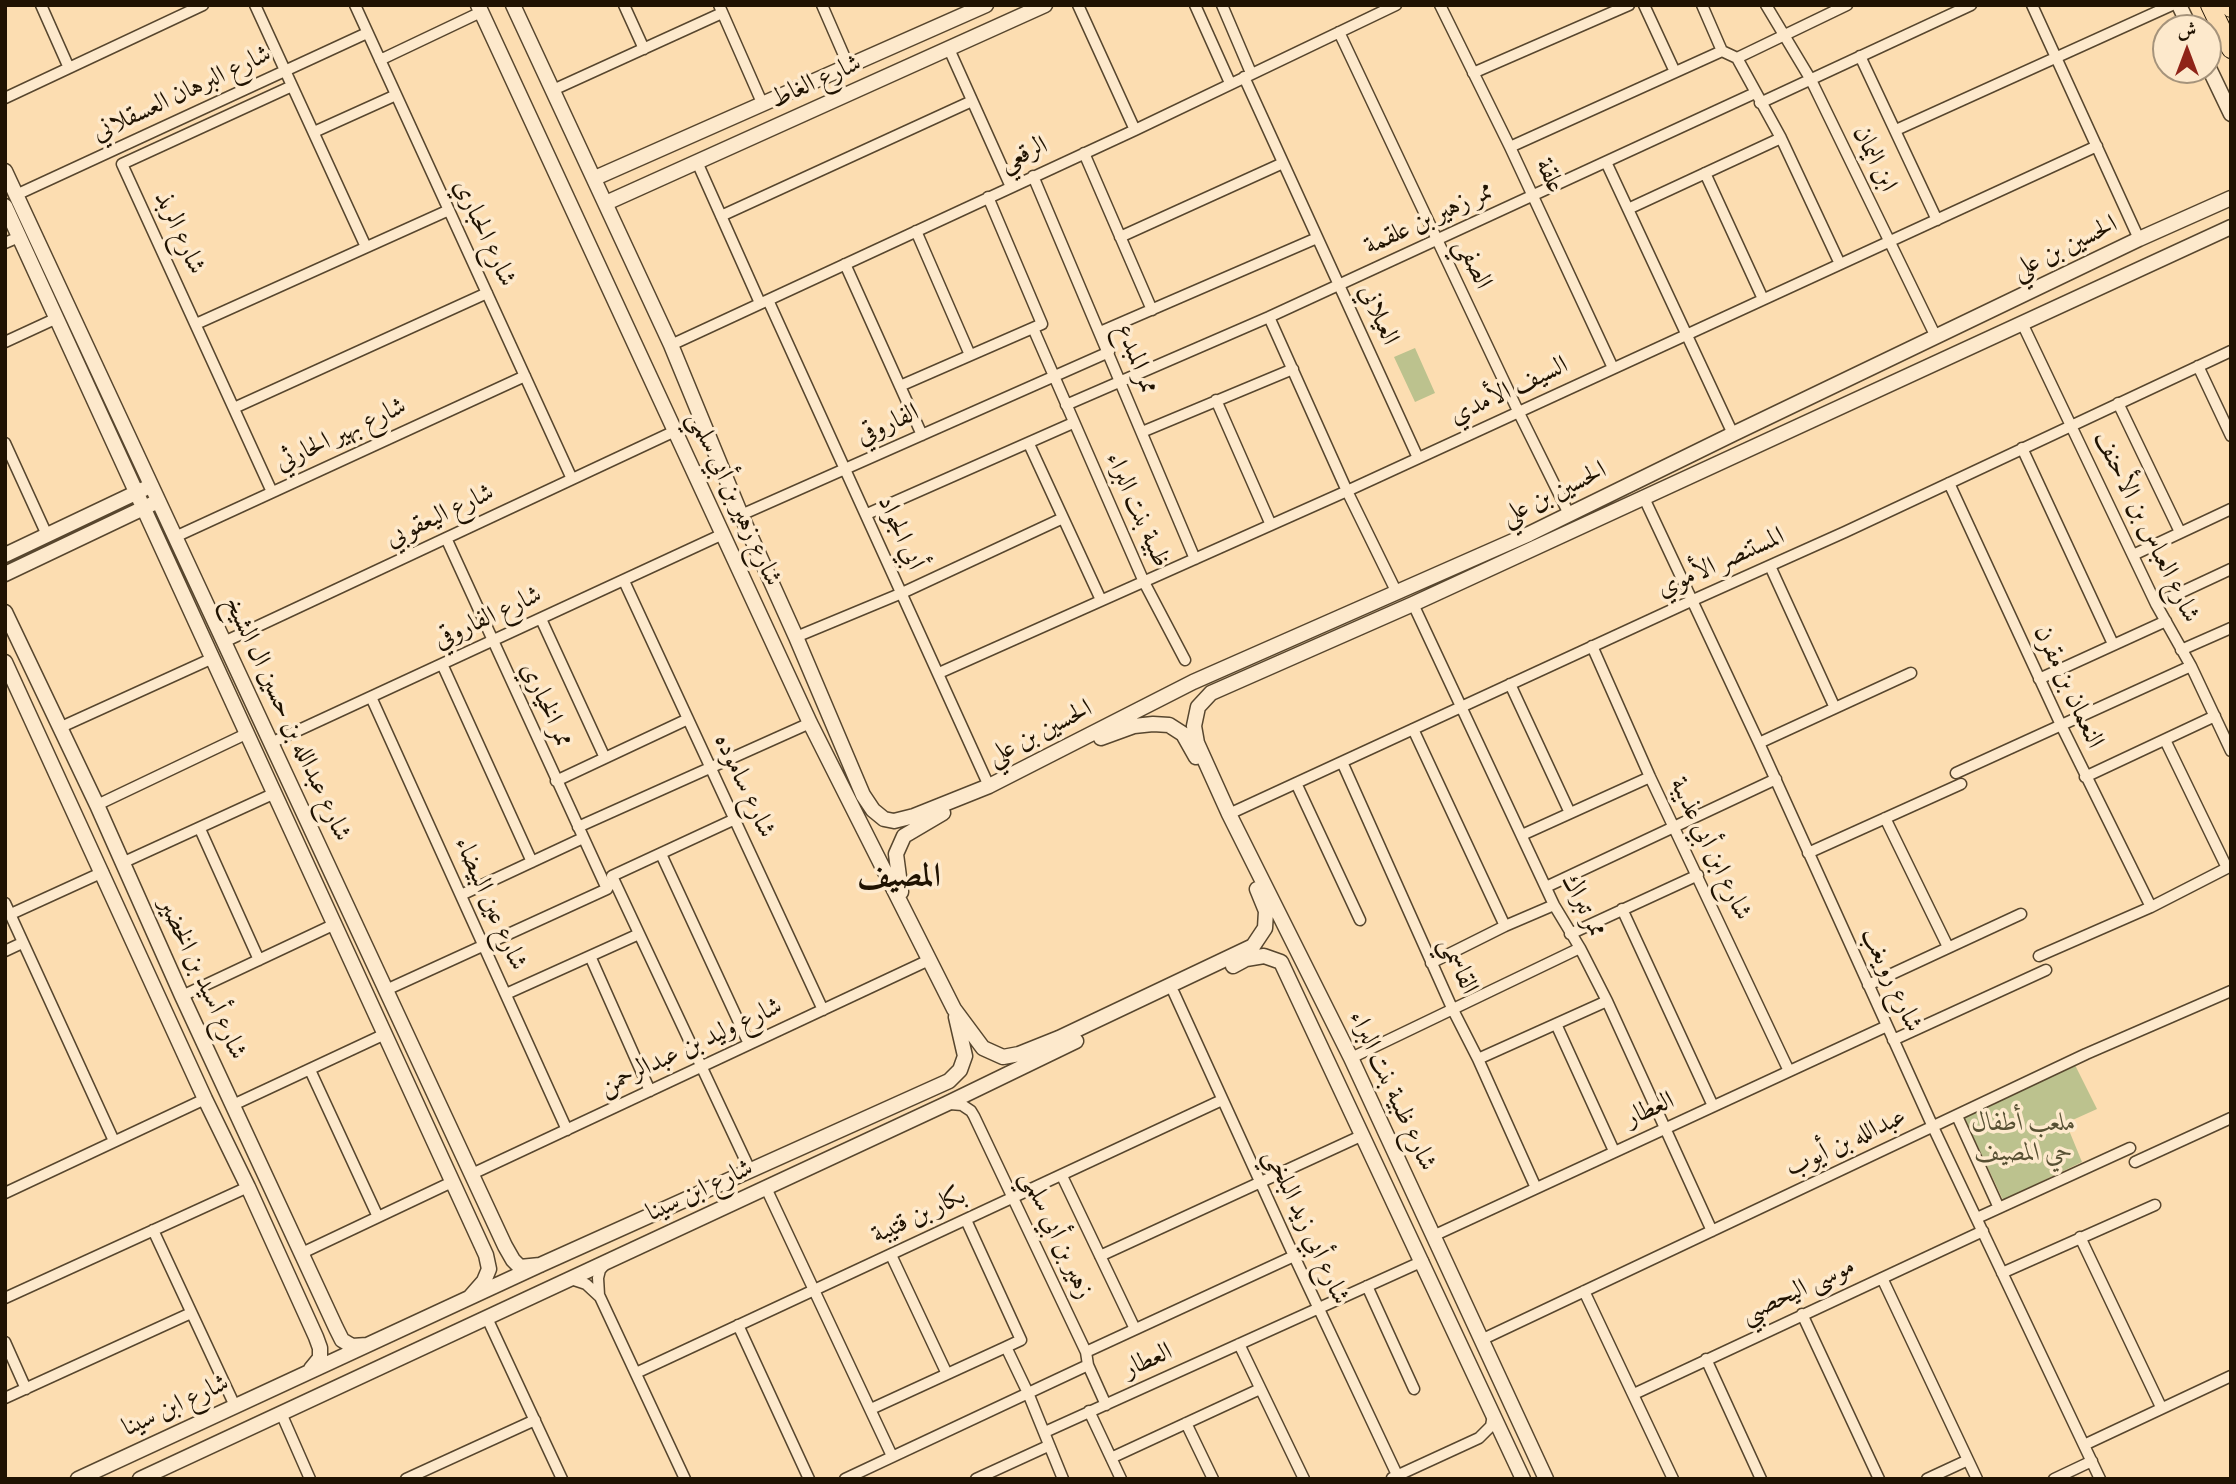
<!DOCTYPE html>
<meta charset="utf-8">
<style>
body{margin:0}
#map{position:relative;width:2236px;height:1484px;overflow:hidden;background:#fcddb1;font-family:Alegreya,Amiri,serif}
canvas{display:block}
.frame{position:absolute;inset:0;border:7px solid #201302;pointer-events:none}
.north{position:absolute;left:2152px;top:14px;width:70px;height:70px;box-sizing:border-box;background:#fde9cc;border:2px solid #a5937b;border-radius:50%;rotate:0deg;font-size:19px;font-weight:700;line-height:28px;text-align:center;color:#201302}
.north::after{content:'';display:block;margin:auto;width:24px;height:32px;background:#8f2418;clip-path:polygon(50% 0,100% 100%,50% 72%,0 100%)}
</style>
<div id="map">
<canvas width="2236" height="1484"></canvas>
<div class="frame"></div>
<div class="north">ش</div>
</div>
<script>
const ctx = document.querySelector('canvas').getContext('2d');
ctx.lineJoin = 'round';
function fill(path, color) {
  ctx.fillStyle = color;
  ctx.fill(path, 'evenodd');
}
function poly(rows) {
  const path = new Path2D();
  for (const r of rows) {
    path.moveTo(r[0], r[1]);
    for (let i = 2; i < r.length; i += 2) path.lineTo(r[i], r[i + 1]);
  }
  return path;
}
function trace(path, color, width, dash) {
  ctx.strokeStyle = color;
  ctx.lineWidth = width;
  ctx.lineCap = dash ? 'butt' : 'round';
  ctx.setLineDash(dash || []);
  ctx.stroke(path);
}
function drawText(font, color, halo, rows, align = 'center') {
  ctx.font = font + ' Alegreya,Amiri,serif';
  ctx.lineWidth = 7;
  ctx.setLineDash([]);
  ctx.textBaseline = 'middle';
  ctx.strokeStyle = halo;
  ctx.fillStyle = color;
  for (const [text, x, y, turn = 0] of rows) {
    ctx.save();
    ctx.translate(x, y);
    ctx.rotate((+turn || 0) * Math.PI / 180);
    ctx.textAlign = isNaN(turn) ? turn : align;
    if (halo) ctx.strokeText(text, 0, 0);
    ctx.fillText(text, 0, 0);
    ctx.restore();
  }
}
const green = poly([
 [1415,348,1435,393,1415,402,1394,357],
 [2075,1065,2097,1109,2066,1123,2082,1162,2003,1200,1964,1117]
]);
const minor = poly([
 [41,5,69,68],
 [255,5,366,247],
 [355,5,572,479],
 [624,5,644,49],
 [719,5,763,105],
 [822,5,849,67],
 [1078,5,1135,130],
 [1195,5,1230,83],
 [1222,5,1251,73],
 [1440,5,1510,147,1613,368],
 [1644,5,1675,72],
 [1702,5,1722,51,1737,58,1781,138,1840,264],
 [1766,5,1811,80,1936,337],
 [2032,5,2139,239],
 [1339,32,1518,411,1569,514],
 [949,49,1011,187],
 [1860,56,1937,220],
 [1737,58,1847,5],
 [380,60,481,12],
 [1473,73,1629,5],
 [1244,77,1418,458],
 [553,90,722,13],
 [5,98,203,5],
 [1760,103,1971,5],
 [1896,130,2172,5],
 [314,132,396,95],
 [1510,147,1722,51],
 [1084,153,1152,310],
 [697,162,760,303],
 [1606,162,1733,434],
 [1705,173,1763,299],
 [1033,176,1195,559],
 [16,195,367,33],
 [1628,209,1781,138],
 [721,216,972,101],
 [916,231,970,355],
 [1120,237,1283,163],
 [5,243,19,237],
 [845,264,922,435],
 [768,300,989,786],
 [1269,317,1347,491,1397,593],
 [2022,323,2156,604,2191,666,2231,751],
 [196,324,449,210],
 [1033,328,1144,582,1185,660],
 [1100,332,1317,238],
 [5,342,57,318],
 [671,345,1135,130,1396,5],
 [2198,366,2231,436],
 [900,386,1042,324,988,197],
 [1216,400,1271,525],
 [2118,403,2180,532],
 [1066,405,1269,317,1755,93],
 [234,408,487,293],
 [1142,432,1293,369],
 [5,443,47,535],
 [1029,444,1101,600],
 [2022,448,2113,644],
 [1949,483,2061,725,2151,907],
 [272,492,122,164,292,86],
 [1644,498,1759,743,1933,1127,2100,1479],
 [867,514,1073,423],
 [741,515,1109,352],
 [175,537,525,376],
 [446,538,607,889],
 [2133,555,2231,509],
 [1770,566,1835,708],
 [624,581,823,1010],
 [1413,604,1554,905,1580,948,1607,1001,1712,1231],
 [2156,604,2231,569],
 [541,619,605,758],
 [796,637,902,593,1063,518],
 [224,642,675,431],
 [1592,646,1650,777,1789,1071],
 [2181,650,2231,628],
 [442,664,532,862],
 [939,673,1347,491,2097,146],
 [2039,679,2166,621],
 [1510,684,1570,813],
 [371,697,567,1130],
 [59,728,213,658],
 [1413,729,1505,926],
 [2165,740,2227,868],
 [271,743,723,534],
 [1759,743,1911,673],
 [1342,762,1452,1008,1478,1059,1536,1188],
 [1956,773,2191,666],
 [2085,777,2215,716],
 [556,781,688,719],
 [1296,783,1360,920],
 [97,805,248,733],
 [1229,814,1691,601,1845,532,2231,351],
 [1885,818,1948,947],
 [578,827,810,723],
 [200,829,259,960],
 [1522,835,1650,777],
 [1808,853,1961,784],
 [661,854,749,1044],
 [122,863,275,793],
 [612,876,750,1170],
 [612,876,735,819],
 [1546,887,1776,779],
 [461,895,583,838],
 [5,903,114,1141],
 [1622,909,1713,1106],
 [11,914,103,872],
 [1570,934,1698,875],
 [5,951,22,943],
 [590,956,650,1091],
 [2039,956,2151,907,2231,866],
 [1431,963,1505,926,1554,905],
 [1868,985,2021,914],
 [386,990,607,889,609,885],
 [1174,993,1294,1256,1399,1479],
 [506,994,639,934],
 [182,996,335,924],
 [1556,1024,1614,1151],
 [1893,1040,2046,970],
 [1351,1058,1580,948],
 [1478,1059,1607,1001],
 [310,1070,378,1217],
 [950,1104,962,1105,971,1111,974,1116,1086,1352,1088,1365,1106,1405],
 [233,1105,385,1034],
 [1957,1116,1999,1208],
 [2135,1162,2231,1118],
 [472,1174,929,960],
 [1062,1176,1135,1329],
 [766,1188,892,1456],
 [5,1193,205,1099],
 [1977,1218,2130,1148],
 [966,1220,1021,1340,1006,1347,1028,1393,1063,1479],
 [153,1230,235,1406],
 [1433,1236,1887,1026],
 [2080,1237,2161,1407],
 [302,1253,452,1182],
 [891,1255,947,1374],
 [1100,1256,1363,1135],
 [2002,1273,2155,1205],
 [1882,1278,1977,1479],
 [571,1279,586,1284,600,1297,685,1479],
 [1367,1286,1414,1389],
 [1584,1291,1673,1479],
 [599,1295,598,1278,600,1270,607,1262],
 [5,1298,248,1187],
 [1802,1314,1879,1479],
 [487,1318,562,1479],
 [738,1325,809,1479],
 [1481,1340,2086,1054,2231,991],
 [5,1342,26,1389],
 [1239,1344,1304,1479],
 [1086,1352,1294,1256],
 [1706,1359,1761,1479],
 [636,1373,1222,1100],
 [1634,1394,1983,1231],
 [5,1398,191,1313],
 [871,1409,1006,1347],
 [1089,1411,1121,1479],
 [281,1413,310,1479],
 [1186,1423,1213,1479],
 [1045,1432,1423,1261],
 [2084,1445,2231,1376],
 [1111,1458,1260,1389],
 [1392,1478,1479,1438,1491,1426,1493,1415],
 [406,1479,535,1420],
 [845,1479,1088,1365],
 [976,1479,1048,1446],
 [1927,1479,1968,1460],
 [2054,1479,2092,1461]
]);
const tertiary = poly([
 [478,5,810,723,954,1009,983,1048,1003,1057,1019,1054,1059,1038,1253,946,1265,928,1266,911,1257,889],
 [513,5,671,345,741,515,796,637,863,795,873,810,884,819,894,821,914,816,989,786,1193,682,1529,534,1733,434,2139,239,2231,198],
 [2179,5,2190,28],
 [2208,66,2231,114],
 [5,171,505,1246,513,1260,520,1267,540,1265],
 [595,178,986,5],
 [606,203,1045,5],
 [5,206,486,1255,489,1269,484,1281,470,1297],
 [5,555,144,489],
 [5,574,152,504],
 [5,612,97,805,182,996,336,1328,342,1340,352,1346,367,1345],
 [5,662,205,1099,248,1187,316,1337,320,1348,320,1358,311,1369],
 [1101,738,1134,726,1153,724,1169,725,1183,734,1196,757],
 [901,892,896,854,904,836,943,813],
 [1233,966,1246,959,1264,956,1281,962,1523,1479],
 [78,1479,540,1265,949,1081,960,1070,965,1056,956,1017],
 [140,1479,946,1104,1076,1041],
 [1546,1479,1351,1058,1229,814,1197,743,1194,726,1198,707,1211,693,1413,604,2231,227]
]);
const primary = poly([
 [2210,5,2231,49],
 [2229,5,2231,8]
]);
const streetNames = [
 ["شارع الغاط",816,82,-24],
 ["شارع البرهان العسقلاني",182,94,-25],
 ["الرقعي",1024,155,-25],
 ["ابن اليمان",1874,159,64],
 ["علقة",1549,176,65],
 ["ممر زهير بن علقمة",1429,219,-25],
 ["شارع الربذ",179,233,65],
 ["شارع الحباري",484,233,65],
 ["الحسين بن علي",2065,248,-26],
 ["الصفي",1473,264,65],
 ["العيلاني",1378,315,66],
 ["ممر المبدع",1136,359,68],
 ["السيف الأمدي",1509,391,-25],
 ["الفاروقي",888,425,-24],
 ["شارع بهير الحارثي",341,435,-25],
 ["الحسين بن علي",1554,494,-26],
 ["شارع زهير بن أبي سلمي",734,499,65],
 ["ظبية بنت البراء",1137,510,66],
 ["شارع اليعقوبي",440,516,-25],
 ["شارع العباس بن الأحنف",2146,527,64],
 ["أبي الجواد",900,533,66],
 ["المستنصر الأموي",1721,563,-24],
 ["شارع الفاروقي",488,618,-25],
 ["النعمان بن مقرن",2068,687,65],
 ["ممر الخياري",546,705,65],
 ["شارع عبدالله بن حسين ال الشيخ",287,719,65],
 ["الحسين بن علي",1040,733,-27],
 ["شارع ساموده",744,786,65],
 ["شارع ابن أبي عذيبة",1710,849,64],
 ["شارع عين البيضاء",490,904,66],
 ["ممر تبراك",1583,906,62],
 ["القاسمي",1458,966,66],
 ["شارع أسيد بن الخضير",202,979,65],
 ["شارع رويغب",1891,980,65],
 ["شارع وليد بن عبدالرحمن",691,1047,-25],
 ["شارع ظبية بنت البراء",1392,1091,65],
 ["العطار",1650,1110,-24],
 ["عبدالله بن أيوب",1846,1143,-25],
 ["شارع ابن سينا",700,1191,-25],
 ["بكار بن قتيبة",919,1216,-25],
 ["شارع أبي زيد البلخي",1306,1227,65],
 ["زهير بن أبي سلمي",1056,1235,65],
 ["موسى اليحصبي",1798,1291,-25],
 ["العطار",1148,1361,-24],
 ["شارع ابن سينا",176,1406,-25]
];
const parkNames = [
 ["ملعب أطفال",2024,1124],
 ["حي المصيف",2024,1154]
];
const districtNames = [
 ["المصيف",899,878]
];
fill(green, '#bcc28e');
trace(minor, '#57462e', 13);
trace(tertiary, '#57462e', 17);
trace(primary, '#201302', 20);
trace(minor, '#fde9cc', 10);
trace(tertiary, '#fde9cc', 14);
trace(primary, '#fcddb1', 18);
drawText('26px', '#201302', '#fde9cc', streetNames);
drawText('italic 26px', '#575033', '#fde9cc', parkNames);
drawText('bold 33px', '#201302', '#fde9cc', districtNames);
</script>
